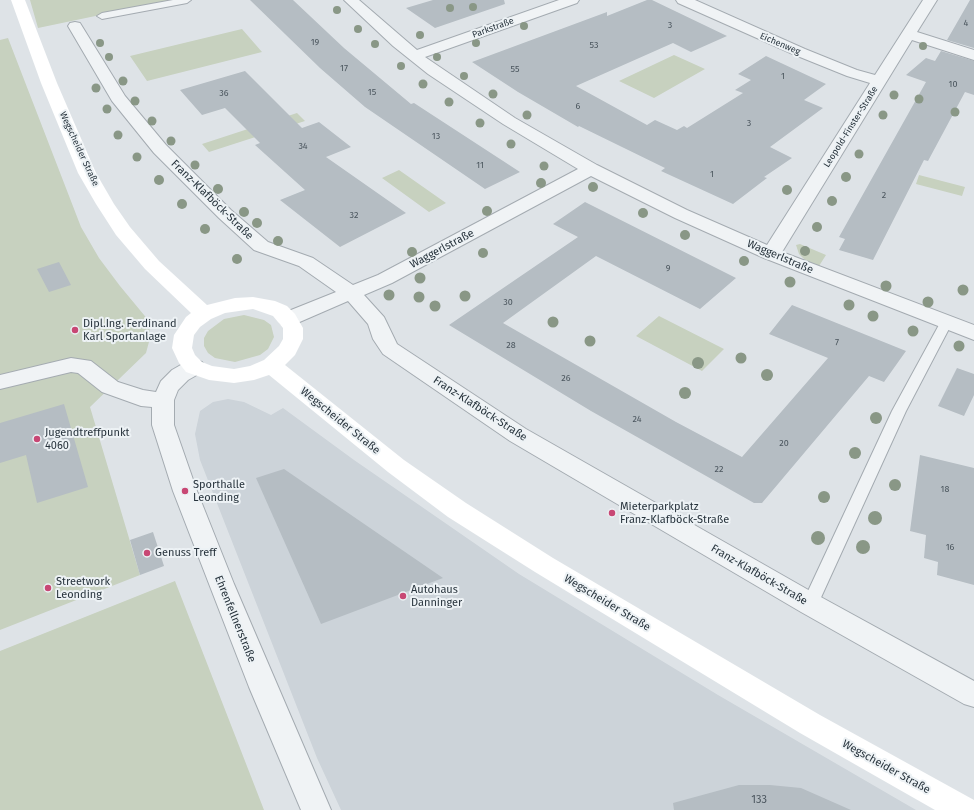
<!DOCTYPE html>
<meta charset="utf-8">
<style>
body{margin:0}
canvas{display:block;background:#dee3e7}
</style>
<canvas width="974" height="810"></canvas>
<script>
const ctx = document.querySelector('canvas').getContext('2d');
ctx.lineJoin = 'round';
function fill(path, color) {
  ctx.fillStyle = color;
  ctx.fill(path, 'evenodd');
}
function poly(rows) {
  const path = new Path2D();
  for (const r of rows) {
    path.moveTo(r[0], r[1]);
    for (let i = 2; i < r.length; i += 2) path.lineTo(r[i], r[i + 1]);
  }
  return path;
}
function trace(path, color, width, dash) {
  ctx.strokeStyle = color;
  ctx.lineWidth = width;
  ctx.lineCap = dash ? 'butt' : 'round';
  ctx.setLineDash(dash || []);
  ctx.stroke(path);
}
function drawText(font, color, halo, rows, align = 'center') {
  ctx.font = font + ' "Fira Sans",sans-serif';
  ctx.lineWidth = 4;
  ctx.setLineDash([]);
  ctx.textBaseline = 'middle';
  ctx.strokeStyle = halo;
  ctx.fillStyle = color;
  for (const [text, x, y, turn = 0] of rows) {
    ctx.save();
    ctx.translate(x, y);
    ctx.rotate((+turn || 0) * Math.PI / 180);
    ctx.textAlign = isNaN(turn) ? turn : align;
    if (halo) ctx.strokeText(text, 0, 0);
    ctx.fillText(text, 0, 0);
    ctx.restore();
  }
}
const built = poly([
 [228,399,244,402,271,415,283,408,354,460,519,574,718,695,916,810,341,810,317,758,200,460,195,434,200,411,213,402]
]);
const green = poly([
 [30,0,172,0,38,28],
 [242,29,262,52,147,81,130,56],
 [8,38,81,227,99,258,120,286,149,321,150,338,146,353,90,407,140,575,0,630,0,40],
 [674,55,705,69,654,98,619,81],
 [297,113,305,121,209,152,202,144],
 [399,170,446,203,429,212,382,178],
 [919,175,965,187,962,196,916,184],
 [800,244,826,255,819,266,805,260,799,254,796,245],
 [244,315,264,320,271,325,274,337,268,349,260,355,235,362,215,358,208,353,204,346,204,338,208,331,224,319],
 [659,316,724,349,702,371,636,336],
 [175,581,264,810,0,810,0,651]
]);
const building = poly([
 [250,0,293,0,344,48,411,104,414,103,520,172,485,189,365,107,320,68],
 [433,0,504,0,505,4,435,28,406,8],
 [647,0,652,0,727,36,691,52,673,43,576,86,647,125,655,120,677,130,684,126,687,128,743,93,735,90,751,80,738,74,766,56,826,84,804,100,823,108,770,147,792,158,764,177,767,178,733,204,661,171,665,168,579,126,578,127,518,92,472,62,607,12,607,16],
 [970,0,974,0,974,48,947,40],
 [941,51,974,61,974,95,965,92,928,161,924,160,873,260,839,250,845,239,839,237,926,82,906,75,926,58,935,61],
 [245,71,302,128,319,122,351,147,326,157,406,213,340,247,280,200,305,190,255,145,260,143,225,108,202,115,180,90],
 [585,202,736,278,700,309,596,256,503,323,676,422,742,457,828,358,769,334,792,305,906,351,884,382,869,376,762,503,754,503,591,411,449,325,578,237,553,224],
 [59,262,71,285,49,292,37,269],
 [957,368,974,374,974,395,964,416,938,406],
 [64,404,88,487,37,503,26,455,0,463,0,423],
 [920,455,974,468,974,585,937,575,938,562,924,558,926,535,910,531],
 [284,469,443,578,321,624,256,478],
 [153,532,164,566,140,575,130,540],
 [739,785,770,785,801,788,851,810,674,810,673,803]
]);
const lane = poly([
 [173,0,191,0,187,3,102,19,97,16,102,13,173,0],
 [946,319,951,320,952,323,906,411,818,604,816,609,810,611,804,609,802,604,892,411,940,323,941,320,946,319]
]);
const street = poly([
 [344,0,359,0,417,50,559,0,579,0,577,3,425,57,515,118,597,165,687,210,767,245,870,83,847,76,795,55,678,3,676,0,695,0,805,49,857,70,875,75,923,0,937,0,917,32,974,50,974,60,912,40,782,252,974,325,974,340,764,258,675,218,591,176,392,283,364,295,384,317,397,344,526,429,819,596,974,681,974,707,964,704,801,612,510,441,383,354,373,339,368,324,348,301,295,324,288,326,281,324,278,319,281,314,336,292,299,266,254,250,219,218,154,153,112,101,68,26,70,23,75,22,80,23,125,96,166,145,231,210,268,242,313,258,353,285,378,275,578,169,503,124,428,74,393,46,344,0],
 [71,358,91,361,118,382,143,390,156,392,161,381,172,370,186,362,194,360,202,362,205,367,202,372,188,380,178,390,174,400,174,425,197,491,234,584,331,810,301,810,249,687,173,491,152,425,152,407,141,406,102,392,78,373,71,372,0,389,0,375,71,358]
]);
const secondary = poly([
 [11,0,25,0,57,83,96,173,114,204,130,227,159,261,207,305,235,298,253,297,275,301,287,306,295,314,303,328,303,339,295,355,285,365,404,460,466,503,553,558,820,715,974,800,974,810,935,810,800,733,535,572,448,517,388,472,269,375,254,380,234,383,209,380,186,372,179,363,172,348,174,335,186,317,191,313,145,269,116,235,96,204,78,173,41,83,11,0],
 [253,309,273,316,283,328,283,339,279,346,264,360,250,366,234,369,212,366,202,362,195,355,192,348,194,335,200,327,211,319,225,313,253,309]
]);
const trees = [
 [473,7,4],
 [450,8,4],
 [337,10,4],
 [524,26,4],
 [358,29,4],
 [420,35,4],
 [100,43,4],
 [476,43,4],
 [375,44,4],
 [923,46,4],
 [109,57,4],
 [437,57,4],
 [401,66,4],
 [464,76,4],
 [123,81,4.5],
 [423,84,4.5],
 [96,88,4.5],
 [493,94,4.5],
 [894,95,4.5],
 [919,99,4.5],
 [135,101,4.5],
 [449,102,4.5],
 [107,109,4.5],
 [955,112,4.5],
 [527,115,4.5],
 [883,115,4.5],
 [152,121,4.5],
 [480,123,4.5],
 [118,135,4.5],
 [171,141,4.5],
 [511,144,4.5],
 [859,154,4.5],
 [137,157,4.5],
 [195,165,4.5],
 [544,166,4.5],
 [846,177,5],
 [159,180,5],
 [541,183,5],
 [593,187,5],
 [218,189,5],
 [787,190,5],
 [832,201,5],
 [182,204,5],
 [487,211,5],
 [244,212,5],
 [643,213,5],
 [257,223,5],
 [817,227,5],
 [205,229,5],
 [685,235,5],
 [278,241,5],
 [805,251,5],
 [412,252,5],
 [483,253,5],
 [237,259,5],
 [744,261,5],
 [420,278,5.5],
 [790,282,5.5],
 [886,286,5.5],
 [963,290,5.5],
 [389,295,5.5],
 [465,296,5.5],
 [419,297,5.5],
 [928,302,5.5],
 [849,305,5.5],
 [435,306,5.5],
 [873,316,5.5],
 [553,322,5.5],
 [913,331,5.5],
 [590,341,5.5],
 [959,346,5.5],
 [741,358,5.5],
 [698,363,6],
 [767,375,6],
 [685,393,6],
 [876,418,6],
 [855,453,6],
 [895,485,6],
 [824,497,6],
 [875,518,7],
 [818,538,7],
 [863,547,7]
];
const markers = [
 [75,330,4,"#c84774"],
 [37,439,4,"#c84774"],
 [185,491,4,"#c84774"],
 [612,513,4,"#c84774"],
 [147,553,4,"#c84774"],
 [48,588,4,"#c84774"],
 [403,596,4,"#c84774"]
];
const numberNames = [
 ["4",966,23],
 ["3",670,25],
 ["19",315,42],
 ["53",594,45],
 ["17",344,68],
 ["55",515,69],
 ["1",783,76],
 ["10",953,84],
 ["15",372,92],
 ["36",224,93],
 ["6",578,106],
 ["3",749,123],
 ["13",436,136],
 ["34",303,146],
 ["11",480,165],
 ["1",712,174],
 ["2",884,195],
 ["32",354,215],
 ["9",668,268],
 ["30",508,302],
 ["7",837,342],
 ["28",511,345],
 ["26",566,378],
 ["24",637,419],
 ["20",784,443],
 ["22",719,469],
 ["18",945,489],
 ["16",950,547]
];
const farStreetnames = [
 ["Parkstraße",493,28,-20],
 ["Eichenweg",780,44,23],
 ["Leopold-Finster-Straße",851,127,-58],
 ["Wegscheider Straße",79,149,65]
];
const streetNames = [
 ["Franz-Klafböck-Straße",212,200,44],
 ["Waggerlstraße",442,249,-28],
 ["Waggerlstraße",780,257,23],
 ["Franz-Klafböck-Straße",480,409,33],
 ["Wegscheider Straße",340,421,39],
 ["Franz-Klafböck-Straße",759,575,30],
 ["Wegscheider Straße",607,603,31],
 ["Ehrenfellnerstraße",235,619,68],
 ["Wegscheider Straße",886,767,29]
];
const poiNames = [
 ["Dipl.Ing. Ferdinand",83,324],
 ["Karl Sportanlage",83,337],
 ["Jugendtreffpunkt",45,433],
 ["4060",45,446],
 ["Sporthalle",193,485],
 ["Leonding",193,498],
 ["Mieterparkplatz",620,507],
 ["Franz-Klafböck-Straße",620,520],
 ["Genuss Treff",155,553],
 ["Streetwork",56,582],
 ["Leonding",56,595],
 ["Autohaus",411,590],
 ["Danninger",411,603]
];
const nearNumbernames = [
 ["133",759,800]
];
fill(built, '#ccd3d9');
fill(green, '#c7d1bf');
fill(building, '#b5bdc3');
trace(lane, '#a4abb1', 2);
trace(street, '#a4abb1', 2);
fill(lane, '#f0f3f5');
fill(street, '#f0f3f5');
fill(secondary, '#fff');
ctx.fillStyle = '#899786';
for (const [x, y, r] of trees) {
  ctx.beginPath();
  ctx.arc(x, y, r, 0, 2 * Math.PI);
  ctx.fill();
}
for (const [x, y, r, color] of markers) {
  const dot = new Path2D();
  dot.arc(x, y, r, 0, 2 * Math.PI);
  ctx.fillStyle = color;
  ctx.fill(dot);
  trace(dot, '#edf2f5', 1.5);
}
drawText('9px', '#4b565e', null, numberNames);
drawText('9px', '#28343d', '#edf2f5', farStreetnames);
drawText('11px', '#28343d', '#edf2f5', streetNames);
drawText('11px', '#28343d', '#edf2f5', poiNames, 'left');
drawText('11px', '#4b565e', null, nearNumbernames);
</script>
